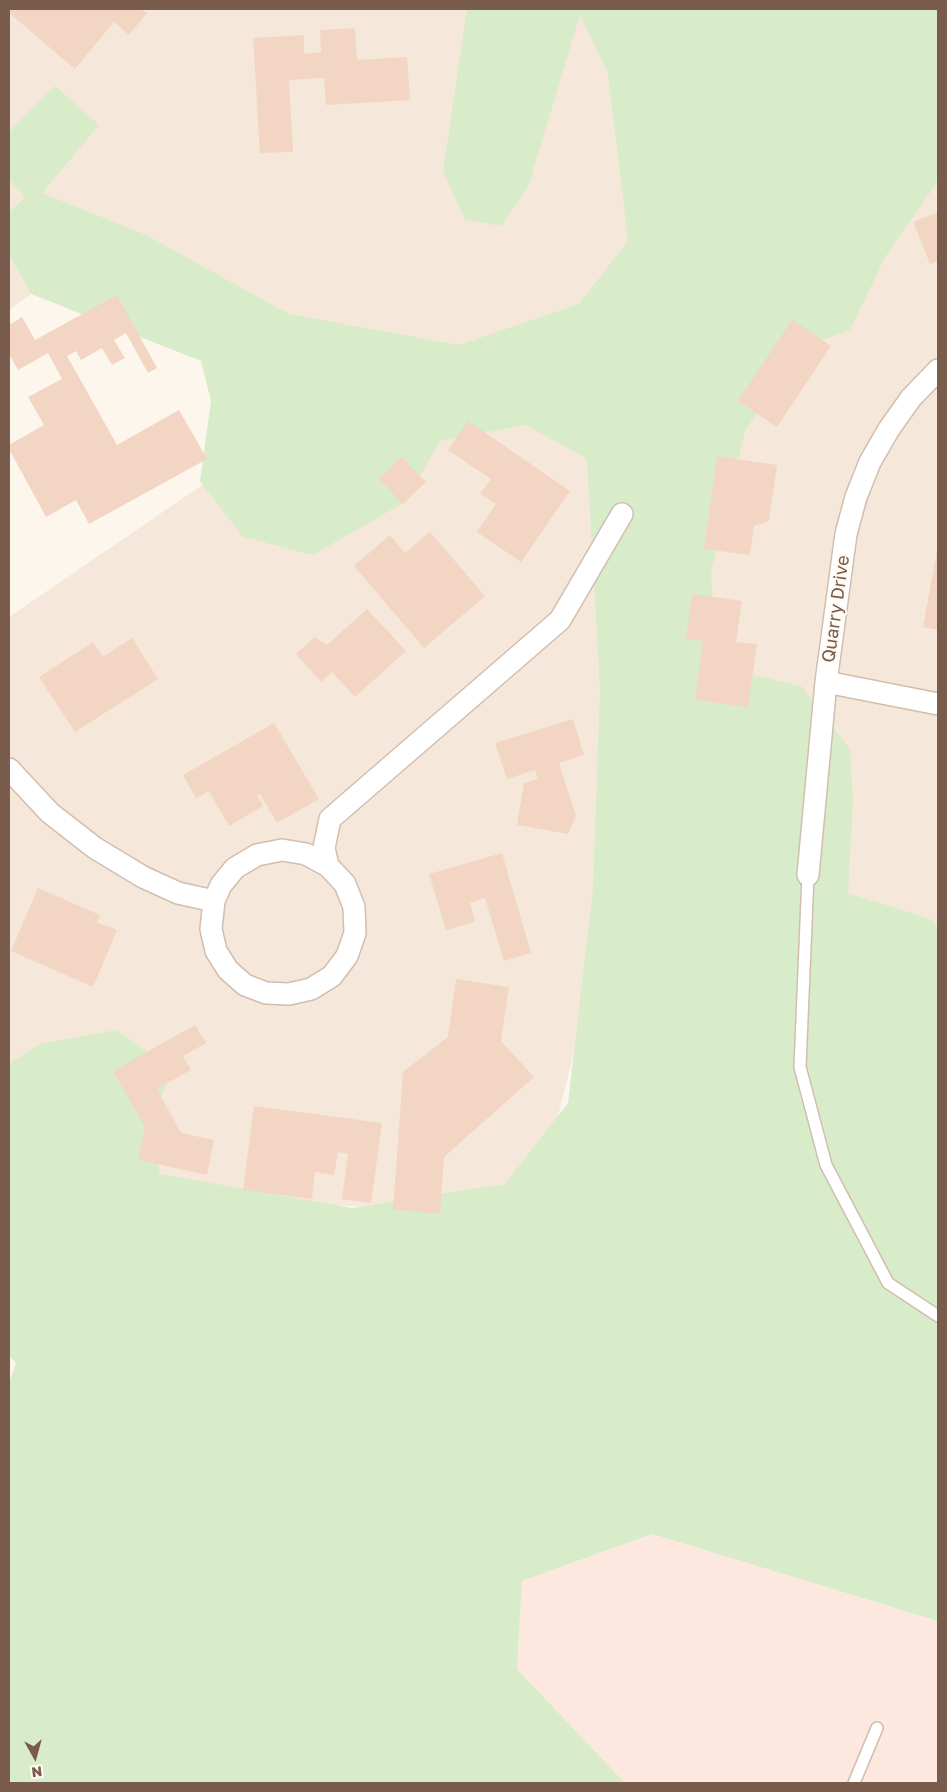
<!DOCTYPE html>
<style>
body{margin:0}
#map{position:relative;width:947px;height:1792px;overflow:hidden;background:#fdf6ec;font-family:"Golos Text",sans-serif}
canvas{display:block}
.frame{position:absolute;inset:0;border:10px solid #7a5c4d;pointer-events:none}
.north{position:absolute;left:10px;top:1732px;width:50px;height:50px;-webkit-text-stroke:4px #fffaf3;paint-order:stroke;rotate:173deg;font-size:14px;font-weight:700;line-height:20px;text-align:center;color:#7a5c4d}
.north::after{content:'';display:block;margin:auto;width:18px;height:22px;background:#7a5c4d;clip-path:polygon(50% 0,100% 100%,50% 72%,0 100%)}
</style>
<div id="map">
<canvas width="947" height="1792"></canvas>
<div class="frame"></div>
<div class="north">N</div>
</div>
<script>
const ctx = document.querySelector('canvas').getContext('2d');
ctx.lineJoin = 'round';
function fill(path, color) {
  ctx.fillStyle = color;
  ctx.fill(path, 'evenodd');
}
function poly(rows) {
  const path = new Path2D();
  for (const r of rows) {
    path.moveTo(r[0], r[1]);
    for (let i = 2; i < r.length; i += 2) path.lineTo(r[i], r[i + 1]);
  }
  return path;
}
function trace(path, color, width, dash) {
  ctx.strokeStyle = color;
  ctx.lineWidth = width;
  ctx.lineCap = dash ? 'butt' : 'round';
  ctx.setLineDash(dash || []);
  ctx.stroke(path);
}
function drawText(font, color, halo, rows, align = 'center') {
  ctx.font = font + ' "Golos Text",sans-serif';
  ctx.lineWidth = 4.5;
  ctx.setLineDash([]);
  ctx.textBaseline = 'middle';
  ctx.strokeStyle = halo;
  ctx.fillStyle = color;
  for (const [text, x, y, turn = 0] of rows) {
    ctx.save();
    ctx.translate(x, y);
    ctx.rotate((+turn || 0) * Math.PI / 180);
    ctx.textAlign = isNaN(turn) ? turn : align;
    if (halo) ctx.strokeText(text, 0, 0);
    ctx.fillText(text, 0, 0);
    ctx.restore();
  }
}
const residential = poly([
 [9,9,938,9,938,1357,649,754,534,1211,62,1198,9,1113,9,617,391,356,9,232],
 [9,255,31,294,9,310]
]);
const commercial = poly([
 [652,1534,938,1621,938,1783,625,1783,517,1669,522,1581]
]);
const green = poly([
 [467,9,938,9,938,181,885,257,850,330,798,349,745,431,711,572,714,621,729,669,801,686,850,749,853,802,848,893,933,920,938,930,938,1621,652,1534,522,1581,517,1669,625,1783,9,1783,9,1383,16,1363,9,1356,9,1064,40,1044,116,1030,173,1069,149,1124,160,1174,352,1208,505,1184,568,1103,593,888,600,690,587,459,526,425,440,441,405,502,313,555,243,537,200,481,211,401,201,361,31,294,9,255,9,212,26,197,9,180,9,132,55,86,99,125,42,193,144,234,289,314,459,345,579,304,628,241,608,73,580,15,528,187,501,226,465,220,443,171]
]);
const building = poly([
 [9,9,141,9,147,13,129,35,114,22,75,69,9,13],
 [355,28,357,60,407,57,410,100,326,105,324,78,289,80,293,152,260,153,253,38,304,35,304,54,321,52,320,30],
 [938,212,938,261,930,264,913,222],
 [117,295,157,368,148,373,126,333,114,340,125,358,112,365,102,348,81,360,76,351,67,356,117,445,179,410,207,459,89,524,76,500,46,517,9,449,9,445,44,425,28,397,62,379,48,353,18,370,9,354,9,325,22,317,35,340],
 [792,320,831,346,777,427,738,401],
 [468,421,570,491,521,562,477,532,496,504,480,494,491,479,448,450],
 [717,456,777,465,769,521,754,526,750,555,704,549],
 [401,457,426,482,403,504,379,479],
 [430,532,485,596,424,648,354,566,390,535,405,553],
 [937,551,938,551,938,630,923,627],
 [692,594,742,601,736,642,757,644,748,707,695,700,703,641,686,639],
 [367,609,406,651,355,697,332,672,321,682,296,654,315,637,327,645],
 [132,638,158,679,75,732,39,677,93,642,103,657],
 [573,719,584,755,559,763,576,816,568,834,517,825,524,783,538,779,535,770,507,779,495,743],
 [274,723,319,799,277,823,260,794,257,796,263,806,229,826,209,791,196,798,183,775],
 [502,853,531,953,504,961,485,898,470,903,475,922,446,930,429,874],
 [38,888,100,915,97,922,117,930,93,987,11,951],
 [456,979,509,987,501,1041,534,1077,444,1157,440,1214,393,1210,403,1072,448,1037],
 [195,1025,206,1043,183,1056,191,1070,157,1089,181,1133,214,1140,207,1175,138,1160,145,1127,113,1071],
 [254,1106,382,1123,371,1203,342,1199,348,1154,338,1152,334,1175,315,1172,312,1199,243,1190]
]);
const lane = poly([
 [808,875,800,1067,826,1165,888,1283,938,1316],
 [854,1783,877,1728]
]);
const street = poly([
 [826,682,938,704],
 [9,769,50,813,95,848,143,877,178,893,214,901],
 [328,866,306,854,282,850,257,855,235,868,221,885,214,901,211,929,216,951,228,970,245,985,266,993,289,994,311,989,332,976,347,956,355,933,354,907,345,884,328,866,324,848,330,819,560,620,622,514],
 [808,875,826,682,846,534,856,497,870,462,889,429,911,398,938,370]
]);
const streetNames = [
 ["Quarry Drive",836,609,-82]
];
fill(residential, '#f5e8da');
fill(commercial, '#fde8e0');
fill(green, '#d8ecc9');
fill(building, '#f3d5c3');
trace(lane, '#d1beb0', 14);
trace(street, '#d1beb0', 24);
trace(lane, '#fff', 11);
trace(street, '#fff', 21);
drawText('18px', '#7a5c4d', '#fffaf3', streetNames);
</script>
